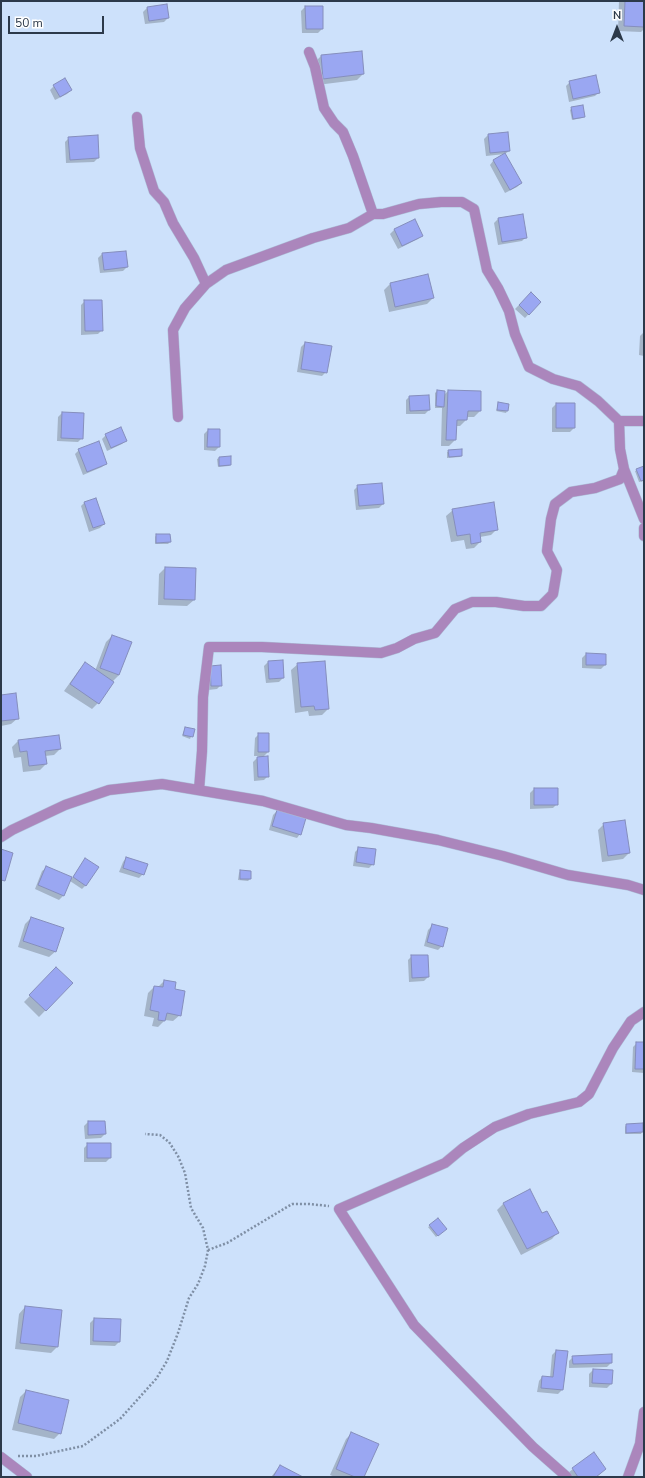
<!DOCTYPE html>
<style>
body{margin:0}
#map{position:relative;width:645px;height:1478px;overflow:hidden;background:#cde1fb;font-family:"Nunito Sans",sans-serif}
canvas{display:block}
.frame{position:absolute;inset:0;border:2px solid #2c394a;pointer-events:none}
.north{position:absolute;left:597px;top:8px;width:40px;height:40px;-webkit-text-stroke:3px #fff;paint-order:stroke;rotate:0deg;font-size:11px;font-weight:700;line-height:16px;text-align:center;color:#2c394a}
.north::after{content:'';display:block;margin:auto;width:14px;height:18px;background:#2c394a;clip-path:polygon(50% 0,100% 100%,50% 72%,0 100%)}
.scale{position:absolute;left:8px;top:16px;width:96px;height:18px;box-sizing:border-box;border:2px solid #2c394a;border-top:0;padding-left:5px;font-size:12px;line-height:14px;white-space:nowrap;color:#2c394a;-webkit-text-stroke:3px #fff;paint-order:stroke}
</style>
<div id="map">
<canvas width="645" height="1478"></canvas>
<div class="frame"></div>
<div class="north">N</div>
<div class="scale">50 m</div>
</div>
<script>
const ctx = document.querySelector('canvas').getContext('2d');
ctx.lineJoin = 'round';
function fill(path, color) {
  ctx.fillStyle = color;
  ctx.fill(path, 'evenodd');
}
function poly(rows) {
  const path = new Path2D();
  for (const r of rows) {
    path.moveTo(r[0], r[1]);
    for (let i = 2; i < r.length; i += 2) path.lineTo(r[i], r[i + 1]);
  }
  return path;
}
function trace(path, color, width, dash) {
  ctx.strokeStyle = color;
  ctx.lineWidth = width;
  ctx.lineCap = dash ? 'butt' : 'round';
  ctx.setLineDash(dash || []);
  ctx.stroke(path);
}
const shadow = poly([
 [619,1,644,1,644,29,641,32,618,31],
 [166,5,168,18,164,22,145,24,143,12,147,8],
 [305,7,322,29,318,33,302,33,301,11],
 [321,56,363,74,357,80,317,85,315,62],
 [570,82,599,92,595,96,569,102,566,86],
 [54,86,71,90,67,94,55,100,50,90],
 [572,108,584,116,582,118,572,120,570,110],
 [488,135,509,151,505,154,486,156,484,139],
 [69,138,98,158,94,162,66,163,65,142],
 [505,155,521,183,517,187,505,193,490,165,493,161],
 [522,215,526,237,522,241,498,245,494,223,498,219],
 [414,220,422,235,418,239,398,249,390,234,394,230],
 [102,254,127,267,123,271,100,273,98,258],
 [390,284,433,298,427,304,389,312,384,290],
 [531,293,540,302,525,318,515,309],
 [85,301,102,330,98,334,81,335,81,305],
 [644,332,644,356,639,355,640,336],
 [305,343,326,372,322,376,297,372,301,347],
 [437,391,444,395,448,391,480,411,474,417,466,417,466,420,460,426,455,426,455,440,449,446,441,446,442,408,435,408,435,393],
 [410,396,429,410,425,414,406,414,406,400],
 [499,403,508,405,507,411,506,413,496,411],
 [556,404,574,428,570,432,552,432,552,408],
 [62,413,82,438,78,442,57,441,58,417],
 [208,430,219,430,219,447,215,451,204,450,204,434],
 [106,435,126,440,122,444,107,451,102,439],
 [79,450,106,463,102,467,83,475,75,454],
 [449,451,461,456,460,457,447,458,447,452],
 [219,458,230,465,229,466,218,467,217,459],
 [637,470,644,470,644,481,639,482,635,471],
 [358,486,383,504,379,508,356,510,354,490],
 [85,502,104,524,100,528,89,532,81,506],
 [453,510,497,529,491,535,480,537,480,542,474,548,466,549,464,540,451,542,446,516],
 [156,535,170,542,168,544,155,544,155,537],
 [165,568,194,600,187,606,158,605,159,574],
 [112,636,131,643,119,675,112,682,98,703,92,709,64,691,79,670,85,664,95,671,106,642],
 [586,654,605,665,601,669,582,668,582,658],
 [282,661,283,678,279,682,266,683,264,666,268,662],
 [298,664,328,709,322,715,309,716,308,711,295,713,291,670],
 [207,671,221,685,217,689,208,690],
 [1,696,18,718,11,724,1,726],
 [185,728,194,730,190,739,182,736],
 [259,734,268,734,268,752,262,758,268,776,264,780,254,781,253,762,259,756,254,756,255,738],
 [18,741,60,749,54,755,45,756,46,764,40,770,23,772,21,757,14,758,12,747],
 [534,789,557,804,553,808,530,809,530,793],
 [277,811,300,834,297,838,269,830,273,815],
 [604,824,629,853,623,859,602,862,598,830],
 [359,848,373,864,369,868,353,866,355,852],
 [126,858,143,874,139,878,119,872,123,862],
 [86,859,86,885,82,889,70,881,63,896,59,900,35,889,42,871,46,868,72,878],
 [240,871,250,872,250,879,248,881,238,880,239,873],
 [31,918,56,951,49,957,18,947,25,924],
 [432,926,442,946,438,950,424,946,428,930],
 [412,956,428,977,424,981,409,982,408,960],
 [56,969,72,983,39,1017,24,1002],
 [164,981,174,990,180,1015,173,1021,165,1020,158,1027,152,1026,154,1018,144,1016,148,993,154,987,158,987],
 [637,1043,644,1043,644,1073,632,1072,633,1047],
 [88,1122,105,1134,101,1138,85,1139,84,1126],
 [626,1125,642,1132,641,1134,625,1134,625,1127],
 [88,1144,110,1158,106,1162,84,1162,84,1148],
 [503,1204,542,1214,558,1232,552,1239,521,1255,497,1210],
 [430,1226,444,1230,436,1237,428,1227],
 [25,1307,57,1347,51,1353,15,1349,19,1314],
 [94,1319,119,1342,115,1346,90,1345,90,1323],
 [556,1351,562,1390,558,1394,537,1392,539,1381,542,1377,550,1378,552,1355],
 [573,1357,611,1363,607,1367,569,1368,569,1361],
 [593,1370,611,1384,607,1388,589,1387,589,1374],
 [26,1391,60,1433,54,1439,12,1430,20,1397],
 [352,1433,363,1477,335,1477,330,1475,346,1439],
 [593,1453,595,1477,572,1477,568,1473],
 [280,1466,302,1477,271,1477]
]);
const building = poly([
 [625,1,644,1,644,27,624,26,625,1],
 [167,4,169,18,149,21,147,7,167,4],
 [305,6,323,6,323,29,306,29,305,6],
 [362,51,364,74,323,79,321,55,362,51],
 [596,75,600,93,573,99,569,81,596,75],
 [65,78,72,90,60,97,53,85,65,78],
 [583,105,585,117,573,119,571,107,583,105],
 [508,132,510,151,490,153,488,134,508,132],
 [98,135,99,158,70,160,68,137,98,135],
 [505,153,522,183,510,190,493,160,505,153],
 [523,214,527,238,502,242,498,218,523,214],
 [415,219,423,236,402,246,394,229,415,219],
 [126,251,128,267,104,270,102,253,126,251],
 [428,274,434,298,395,307,390,283,428,274],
 [531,292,541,302,529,315,519,305,531,292],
 [84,300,102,300,103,331,85,331,84,300],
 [305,342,332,346,327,373,301,369,305,342],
 [437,390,445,391,444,407,436,406,437,390],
 [448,390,481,391,481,411,468,411,467,420,457,420,456,440,446,440,448,390],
 [429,395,430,410,410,411,409,396,429,395],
 [498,402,509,404,508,411,497,410,498,402],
 [556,403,575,403,575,428,556,428,556,403],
 [62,412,84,413,83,439,61,438,62,412],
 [121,427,127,441,111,448,105,434,121,427],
 [208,429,220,429,220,447,207,447,208,429],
 [99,441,107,464,87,472,78,449,99,441],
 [462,449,462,456,449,457,448,450,462,449],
 [231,456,231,465,219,466,219,457,231,456],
 [644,466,644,480,641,481,636,469,644,466],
 [382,483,384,504,359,506,357,485,382,483],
 [96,498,105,524,93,528,84,502,96,498],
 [494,502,498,530,480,533,481,542,471,544,470,534,457,536,452,509,494,502],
 [156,534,170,534,171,542,156,543,156,534],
 [165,567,196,568,195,600,164,599,165,567],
 [112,635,132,642,119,675,100,668,112,635],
 [586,653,606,654,606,665,586,665,586,653],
 [283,660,284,678,269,679,268,661,283,660],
 [325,661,329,709,315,710,314,706,301,707,297,663,325,661],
 [85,662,114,682,99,704,70,684,85,662],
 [221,665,222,686,211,686,210,666,221,665],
 [16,693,19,719,1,721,1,695,16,693],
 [185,727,195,729,193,737,183,735,185,727],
 [258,733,269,733,269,752,258,752,258,733],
 [59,735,61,749,45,751,47,764,29,766,27,751,20,752,18,740,59,735],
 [268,756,269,777,258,777,257,757,268,756],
 [534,788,558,788,558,805,534,805,534,788],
 [277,810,306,818,301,835,272,826,277,810],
 [625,820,630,853,608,856,603,823,625,820],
 [358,847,376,849,374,865,356,862,358,847],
 [1,849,13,853,5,881,1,880,1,849],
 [126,857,148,864,144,875,123,868,126,857],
 [85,858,99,867,86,886,73,877,85,858],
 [46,866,72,877,64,896,38,885,46,866],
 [240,870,251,871,251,879,240,879,240,870],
 [31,917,64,928,56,952,23,941,31,917],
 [432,924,448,928,443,947,427,942,432,924],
 [411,955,428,955,429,977,412,978,411,955],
 [56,967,73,983,46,1011,29,995,56,967],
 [164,980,176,982,175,989,185,991,181,1016,167,1013,165,1021,158,1020,159,1012,150,1010,154,986,163,987,164,980],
 [636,1042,644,1042,644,1069,635,1069,636,1042],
 [88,1121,105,1121,106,1134,88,1135,88,1121],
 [643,1123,643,1132,626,1133,626,1124,643,1123],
 [87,1143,111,1143,111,1158,87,1158,87,1143],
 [530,1189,542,1213,547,1211,559,1233,527,1249,503,1203,530,1189],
 [438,1218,447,1229,438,1236,429,1225,438,1218],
 [25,1306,62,1310,58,1347,20,1343,25,1306],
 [94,1318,121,1319,120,1342,93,1341,94,1318],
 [556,1350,568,1351,563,1390,541,1388,542,1376,553,1377,556,1350],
 [612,1354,612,1363,573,1364,572,1356,612,1354],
 [593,1369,613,1370,612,1384,592,1383,593,1369],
 [26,1390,69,1400,61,1434,18,1423,26,1390],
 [351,1432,379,1444,364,1477,355,1477,336,1469,351,1432],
 [594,1452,606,1469,596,1477,578,1477,572,1468,594,1452],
 [280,1465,303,1477,273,1477,280,1465]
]);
const path = poly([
 [208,1250,227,1243,292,1204,309,1204,329,1206],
 [18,1456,36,1456,83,1446,120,1419,156,1379,167,1361,178,1333,189,1298,198,1284,205,1266,208,1250,203,1228,191,1208,185,1173,178,1156,169,1142,160,1135,145,1134]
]);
const minor = poly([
 [137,117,140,148,154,191,164,202,173,223,194,258,206,284,226,270,313,238,349,228,373,214],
 [178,417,173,330,185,308,206,284],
 [619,421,644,421],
 [624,469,644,519],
 [644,528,644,536],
 [199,790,202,751,203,697,209,647,262,647,381,653,397,648,414,639,435,633,455,609,472,602,496,602,524,606,541,606,553,594,557,570,547,551,551,519,555,504,571,492,595,488,620,479,624,469,620,449,619,421,598,401,578,386,553,379,529,367,515,334,509,311,498,288,487,270,474,209,462,202,441,202,419,204,383,214,373,214,353,156,343,132,334,123,324,108,315,67,309,52],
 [1,837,12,830,65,805,109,790,162,784,263,801,346,825,371,828,438,840,503,856,568,875,628,885,644,890],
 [1,1457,27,1477],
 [567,1477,533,1447,414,1325,339,1209,445,1163,463,1148,495,1127,529,1114,579,1102,589,1094,613,1048,631,1021,644,1012],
 [628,1477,640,1444,644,1412]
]);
fill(shadow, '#0003');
fill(building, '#9aa7f2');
trace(building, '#858ebc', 1);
trace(minor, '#adbfd8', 11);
trace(path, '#7f8fa5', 2.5, [2, 2]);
trace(minor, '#ab86bc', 10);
</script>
